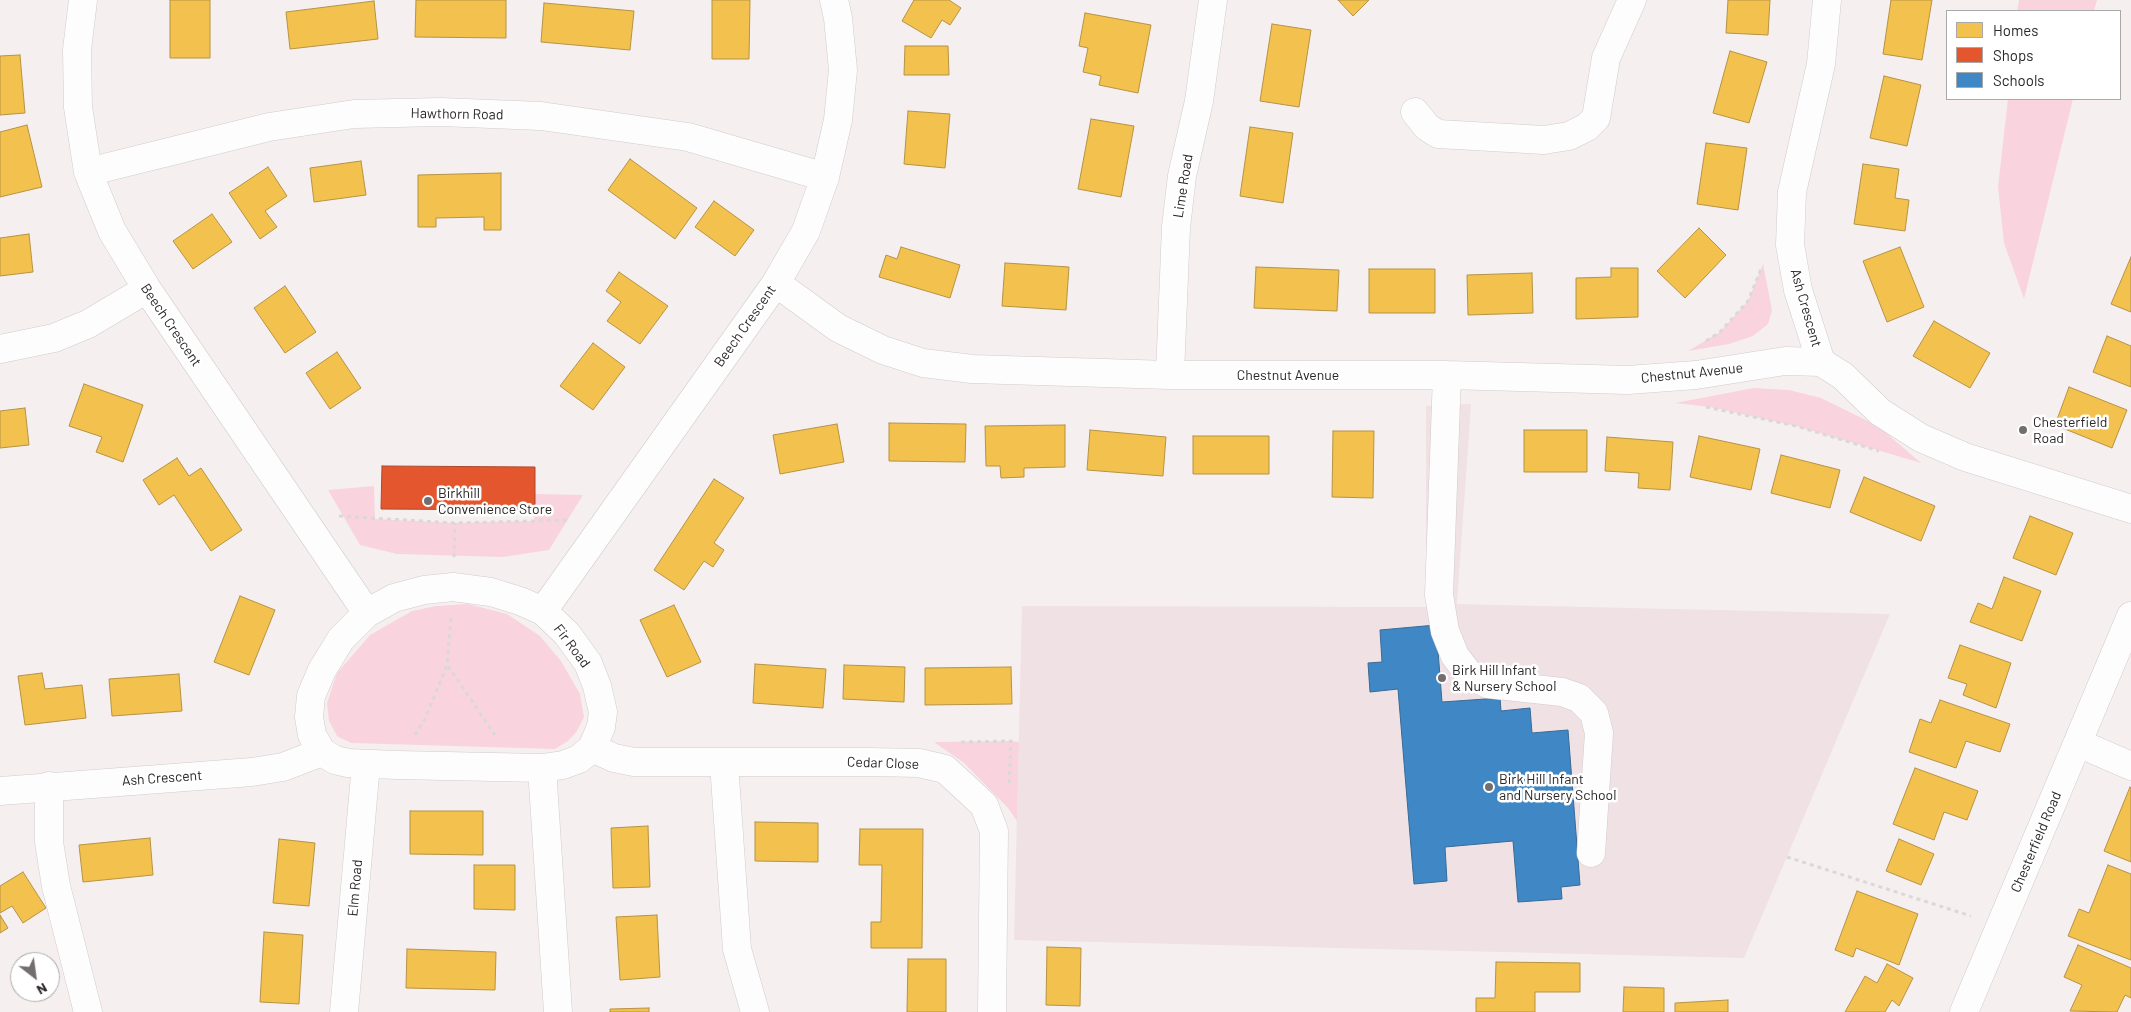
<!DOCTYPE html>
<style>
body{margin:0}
#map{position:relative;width:2131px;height:1012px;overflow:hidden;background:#f6eff0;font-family:Barlow,sans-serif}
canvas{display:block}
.legend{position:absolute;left:1946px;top:10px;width:175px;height:90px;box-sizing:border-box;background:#fff;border:1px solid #aaa9a9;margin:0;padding:6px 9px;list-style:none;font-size:15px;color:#2b2728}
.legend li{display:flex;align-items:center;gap:10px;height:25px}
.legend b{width:25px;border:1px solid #aaa9a9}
.north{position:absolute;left:10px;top:952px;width:50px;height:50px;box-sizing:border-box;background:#fff;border:1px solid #aaa9a9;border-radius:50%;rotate:150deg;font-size:14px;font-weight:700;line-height:20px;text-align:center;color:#2b2728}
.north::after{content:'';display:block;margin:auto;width:18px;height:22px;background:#726d6e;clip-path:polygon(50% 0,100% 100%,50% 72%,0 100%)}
</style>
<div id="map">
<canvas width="2131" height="1012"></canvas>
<ul class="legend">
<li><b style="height:14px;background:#f2c14e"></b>Homes</li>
<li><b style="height:14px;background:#e4572e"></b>Shops</li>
<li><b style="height:14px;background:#3f88c5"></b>Schools</li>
</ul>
<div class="north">N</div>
</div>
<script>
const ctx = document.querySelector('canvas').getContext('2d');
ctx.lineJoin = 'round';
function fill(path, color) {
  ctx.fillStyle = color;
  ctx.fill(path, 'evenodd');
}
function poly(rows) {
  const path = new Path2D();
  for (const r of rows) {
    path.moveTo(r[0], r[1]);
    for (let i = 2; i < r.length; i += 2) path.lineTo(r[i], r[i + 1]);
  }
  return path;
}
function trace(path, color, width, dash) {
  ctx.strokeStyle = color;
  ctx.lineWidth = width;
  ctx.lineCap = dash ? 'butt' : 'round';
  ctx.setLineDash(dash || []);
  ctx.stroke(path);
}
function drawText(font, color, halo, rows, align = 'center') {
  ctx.font = font + ' Barlow,sans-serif';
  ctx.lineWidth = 5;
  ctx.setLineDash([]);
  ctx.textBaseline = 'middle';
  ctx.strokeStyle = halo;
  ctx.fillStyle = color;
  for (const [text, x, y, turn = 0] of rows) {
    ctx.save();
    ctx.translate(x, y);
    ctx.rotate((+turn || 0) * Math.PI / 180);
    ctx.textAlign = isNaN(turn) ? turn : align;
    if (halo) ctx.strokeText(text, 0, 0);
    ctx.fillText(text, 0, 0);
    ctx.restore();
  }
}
const built = poly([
 [1471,404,1457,604,1890,614,1744,958,1014,940,1022,606,1426,607,1426,406]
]);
const green = poly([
 [2019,0,2097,0,2094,11,2017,11],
 [2008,99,2073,99,2024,299,2004,243,1998,187],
 [1763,264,1772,310,1768,324,1753,336,1729,344,1688,351,1720,332,1748,301],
 [1754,388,1789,390,1821,398,1878,426,1921,463,1796,426,1710,407,1675,403],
 [374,486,375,519,455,523,534,521,535,494,583,495,549,550,503,557,397,554,360,545,328,490],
 [468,604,507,614,540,636,561,661,580,694,584,717,577,731,568,741,555,749,351,743,337,736,329,721,327,703,337,673,370,635,412,611,436,606],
 [1011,741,1019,742,1017,821,1008,808,964,763,934,742]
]);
const homes = poly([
 [170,0,210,0,210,58,170,58,170,0],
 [416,0,506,0,506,38,415,37,416,0],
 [712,0,750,0,749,59,712,59,712,0],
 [914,0,949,0,961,8,950,25,942,20,931,38,902,21,914,0],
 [1338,0,1369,0,1353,16,1338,0],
 [1728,0,1770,0,1768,35,1726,33,1728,0],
 [1891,0,1932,0,1922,60,1883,54,1891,0],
 [374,1,378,39,290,49,286,12,374,1],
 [544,3,634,11,630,50,541,42,544,3],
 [1085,13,1151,25,1138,93,1099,85,1101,76,1083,72,1088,48,1079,46,1085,13],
 [1272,24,1311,30,1299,107,1260,101,1272,24],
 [905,46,948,46,949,75,904,75,905,46],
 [1730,51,1767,62,1749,123,1713,113,1730,51],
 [20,55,25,113,0,115,0,56,20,55],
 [1884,76,1921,85,1907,146,1870,138,1884,76],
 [908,111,950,114,945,168,904,164,908,111],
 [1091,119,1134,126,1121,197,1078,189,1091,119],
 [27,125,42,187,0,197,0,132,27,125],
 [1250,127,1293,133,1283,203,1240,196,1250,127],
 [1706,143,1747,148,1738,210,1697,204,1706,143],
 [630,159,697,208,675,239,608,190,630,159],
 [361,161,366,195,314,202,310,168,361,161],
 [1863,164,1899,169,1895,198,1909,200,1905,231,1854,224,1863,164],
 [268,167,287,196,265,211,277,227,260,239,229,193,268,167],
 [501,173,501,230,484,230,484,217,436,218,436,227,418,227,418,175,501,173],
 [714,201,754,230,735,256,695,227,714,201],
 [212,214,232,242,193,269,173,241,212,214],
 [1699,228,1726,255,1685,298,1657,271,1699,228],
 [29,234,33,272,0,276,0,238,29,234],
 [901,247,960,265,950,298,879,277,886,255,897,259,901,247],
 [1900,247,1924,307,1887,322,1863,261,1900,247],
 [2131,257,2131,312,2111,304,2131,257],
 [1005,263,1069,267,1066,310,1002,306,1005,263],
 [1256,267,1339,270,1337,311,1254,308,1256,267],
 [1611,268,1638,268,1638,317,1576,319,1576,278,1611,277,1611,268],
 [1369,269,1435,269,1435,313,1369,313,1369,269],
 [619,272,668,306,640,344,607,321,621,302,606,291,619,272],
 [1532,273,1533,313,1468,315,1467,275,1532,273],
 [285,286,316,332,285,353,254,308,285,286],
 [1934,321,1990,353,1970,388,1913,356,1934,321],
 [2107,336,2131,346,2131,387,2093,372,2107,336],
 [593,343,625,367,593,410,560,386,593,343],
 [337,352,361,388,330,409,306,373,337,352],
 [84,384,143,405,123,462,96,452,102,437,69,426,84,384],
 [2069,387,2127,410,2112,448,2055,425,2069,387],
 [25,408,29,445,0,448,0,411,25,408],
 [889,423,966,424,965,462,889,461,889,423],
 [837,424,844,462,780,474,773,435,837,424],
 [1065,425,1065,467,1024,468,1024,477,1001,478,1000,466,986,466,985,426,1065,425],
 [1090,430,1166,437,1163,476,1087,470,1090,430],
 [1524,430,1587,430,1587,472,1524,472,1524,430],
 [1333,431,1374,431,1373,498,1332,497,1333,431],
 [1193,436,1269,436,1269,474,1193,474,1193,436],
 [1699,436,1760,449,1751,490,1690,477,1699,436],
 [1607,437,1673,442,1670,490,1638,488,1639,473,1605,471,1607,437],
 [1781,455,1840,470,1830,508,1771,493,1781,455],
 [177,458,189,476,201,468,242,530,211,551,174,495,159,505,143,480,177,458],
 [1864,477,1935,506,1921,541,1850,512,1864,477],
 [714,479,744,498,714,543,724,550,713,567,704,561,684,590,654,570,714,479],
 [2030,516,2073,533,2056,575,2013,558,2030,516],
 [2004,577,2041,591,2022,641,1970,622,1978,603,1992,609,2004,577],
 [240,596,275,610,249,675,214,662,240,596],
 [674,605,701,662,667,677,640,620,674,605],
 [1960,645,2011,663,1996,708,1963,695,1967,684,1948,678,1960,645],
 [755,664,826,669,823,708,753,703,755,664],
 [844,665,905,667,904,702,843,699,844,665],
 [1011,667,1012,704,925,705,925,668,1011,667],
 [42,673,45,689,82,685,86,718,25,725,18,676,42,673],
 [179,674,182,711,112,716,109,679,179,674],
 [1940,700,2010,724,2000,752,1966,741,1956,768,1909,752,1920,719,1931,723,1940,700],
 [1915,768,1978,791,1967,820,1944,812,1934,840,1893,824,1915,768],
 [2130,787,2131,788,2131,862,2104,851,2130,787],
 [410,811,483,811,483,855,410,854,410,811],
 [755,822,818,823,818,862,755,861,755,822],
 [648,826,650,887,613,888,611,828,648,826],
 [860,829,923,829,922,948,871,948,871,922,881,922,882,865,859,865,860,829],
 [150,838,153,875,83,882,79,845,150,838],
 [279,839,315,843,309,906,273,903,279,839],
 [1899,839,1934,854,1921,885,1886,871,1899,839],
 [474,865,515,865,515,910,474,909,474,865],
 [2108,865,2131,874,2131,960,2068,936,2079,909,2089,913,2108,865],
 [23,872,46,908,23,923,12,906,0,913,0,886,23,872],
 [1857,891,1918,914,1899,965,1856,948,1853,957,1835,950,1857,891],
 [0,915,8,928,0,933,0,915],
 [657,915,660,977,620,980,616,917,657,915],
 [264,932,303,935,299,1004,260,1002,264,932],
 [2078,945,2131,968,2131,998,2125,995,2117,1012,2070,1011,2082,985,2064,977,2078,945],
 [1047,947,1081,948,1080,1006,1046,1005,1047,947],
 [407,949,496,952,495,990,406,988,407,949],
 [908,959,946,959,946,1012,907,1012,908,959],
 [1496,962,1580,963,1580,992,1535,992,1535,1012,1476,1012,1476,998,1495,998,1496,962],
 [1887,964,1913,978,1899,1006,1892,1000,1885,1012,1845,1012,1865,976,1877,983,1887,964],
 [1624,987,1664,988,1664,1012,1623,1012,1624,987],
 [1728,1000,1728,1012,1675,1012,1675,1003,1728,1000],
 [649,1008,649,1012,610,1012,610,1009,649,1008]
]);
const shops = poly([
 [382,466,535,467,535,510,381,509,382,466]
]);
const schools = poly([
 [1436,625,1442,702,1500,698,1501,711,1530,708,1532,733,1568,730,1580,885,1561,887,1562,899,1518,902,1513,841,1445,847,1447,881,1414,884,1398,689,1370,692,1368,663,1382,662,1380,630,1436,625]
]);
const path = poly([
 [1706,341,1720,332,1748,301,1761,269],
 [1706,407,1796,426,1879,451],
 [339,516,455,523,568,520],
 [454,557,455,523],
 [448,666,495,735],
 [415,735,425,719,447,665,451,618],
 [961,742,1011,741,1009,786],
 [1787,857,1971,916]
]);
const minor = poly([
 [83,0,77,50,78,107,88,172,112,231,147,289,367,613],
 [1827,0,1821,64,1792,192,1790,245,1798,290,1821,362,1843,376,1880,412,1921,438,1965,457,2131,509],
 [1415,112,1427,127,1438,134,1544,140,1569,136,1587,127,1596,118,1606,58,1632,0],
 [88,172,269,127,354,114,441,112,541,116,688,137,825,177],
 [776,283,838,328,883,350,923,363,972,369,1170,375,1447,375,1628,380,1696,375,1785,361,1821,362],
 [0,349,54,338,88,324,147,289],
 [1170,375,1176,227,1182,176,1199,101,1213,0],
 [1447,375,1439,595,1445,631,1455,656,1469,674,1488,684,1562,692,1579,698,1594,713,1599,733,1591,853],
 [453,587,491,592,520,601,543,611,567,634,588,663,597,686,603,712,601,727,592,748,579,759,563,765,542,768,397,765,348,763,335,760,322,752,312,735,309,717,311,696,322,670,341,639,367,613,394,598,424,590,453,587],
 [543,611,776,283,806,231,825,177,838,120,843,70,838,18,834,0],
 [2078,743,2131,766],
 [592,748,614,758,634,762,870,762,919,763,945,769,984,805,994,831,992,1012],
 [724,763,737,949,755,1012],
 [542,768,558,1012],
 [49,786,49,842,56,886,88,1012],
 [0,791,252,772,283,767,322,752],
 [344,1012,366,764]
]);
const major = poly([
 [1964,1012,2131,616]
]);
const markers = [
 [2023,430,5,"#726d6e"],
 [428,501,5,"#726d6e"],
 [1442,678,5,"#726d6e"],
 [1489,787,5,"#726d6e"]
];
const streetNames = [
 ["Hawthorn Road",457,114,1],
 ["Lime Road",1183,186,-81],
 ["Ash Crescent",1806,308,74],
 ["Beech Crescent",171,325,56],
 ["Beech Crescent",745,326,-55],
 ["Chestnut Avenue",1692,373,-6],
 ["Chestnut Avenue",1288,375],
 ["Fir Road",572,646,53],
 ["Cedar Close",883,763,2],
 ["Ash Crescent",162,778,-4],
 ["Chesterfield Road",2036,842,-67],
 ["Elm Road",355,888,-85]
];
const poiNames = [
 ["Chesterfield",2033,422],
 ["Road",2033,438],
 ["Birkhill",438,493],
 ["Convenience Store",438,509],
 ["Birk Hill Infant",1452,670],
 ["& Nursery School",1452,686],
 ["Birk Hill Infant",1499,779],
 ["and Nursery School",1499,795]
];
fill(built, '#f0e1e5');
fill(green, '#f9d4de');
fill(homes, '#f2c14e');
trace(homes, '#b69343', 1);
fill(shops, '#e4572e');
trace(shops, '#ac492c', 1);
fill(schools, '#3f88c5');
trace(schools, '#396b96', 1);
trace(minor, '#d0cbcc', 29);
trace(major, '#d0cbcc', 29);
trace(path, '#dad8d8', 3, [4, 4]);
trace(minor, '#fefdfd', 28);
trace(major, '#fefdfd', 28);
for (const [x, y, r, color] of markers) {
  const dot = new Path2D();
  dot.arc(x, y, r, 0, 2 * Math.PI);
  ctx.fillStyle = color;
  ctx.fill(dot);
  trace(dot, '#fff', 2);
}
drawText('14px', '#2b2728', '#fff', streetNames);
drawText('14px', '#2b2728', '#fff', poiNames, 'left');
</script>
